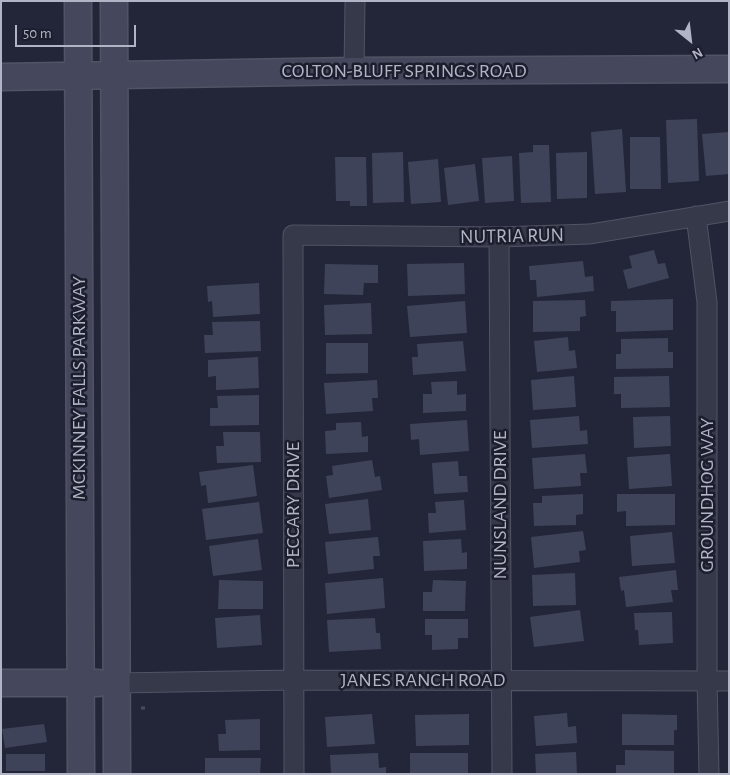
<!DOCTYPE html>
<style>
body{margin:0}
#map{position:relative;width:730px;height:775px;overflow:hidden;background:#232639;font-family:"Alegreya Sans",sans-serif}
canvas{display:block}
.frame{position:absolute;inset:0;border:2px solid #b1b4c5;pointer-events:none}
.north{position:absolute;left:665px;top:15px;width:50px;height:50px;-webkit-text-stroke:4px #1c1e2e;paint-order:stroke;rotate:151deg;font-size:14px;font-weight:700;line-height:20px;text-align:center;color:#b1b4c5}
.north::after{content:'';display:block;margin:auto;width:18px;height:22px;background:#b1b4c5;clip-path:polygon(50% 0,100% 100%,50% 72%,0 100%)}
.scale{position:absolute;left:15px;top:25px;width:121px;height:22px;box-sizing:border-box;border:2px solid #b1b4c5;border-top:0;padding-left:6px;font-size:15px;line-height:18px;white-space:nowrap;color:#b1b4c5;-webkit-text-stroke:4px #1c1e2e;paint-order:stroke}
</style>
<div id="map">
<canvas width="730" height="775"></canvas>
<div class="frame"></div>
<div class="north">N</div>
<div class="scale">50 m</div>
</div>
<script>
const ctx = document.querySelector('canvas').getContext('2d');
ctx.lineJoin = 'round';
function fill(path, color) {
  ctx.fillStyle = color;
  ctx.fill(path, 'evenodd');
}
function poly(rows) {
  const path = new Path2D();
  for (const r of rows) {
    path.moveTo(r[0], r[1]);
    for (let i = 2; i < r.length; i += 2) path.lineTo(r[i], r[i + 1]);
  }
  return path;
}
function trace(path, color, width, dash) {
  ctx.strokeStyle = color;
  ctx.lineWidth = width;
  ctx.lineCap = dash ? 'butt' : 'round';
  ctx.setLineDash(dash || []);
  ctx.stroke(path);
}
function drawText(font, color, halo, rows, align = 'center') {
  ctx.font = font + ' "Alegreya Sans",sans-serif';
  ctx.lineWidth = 5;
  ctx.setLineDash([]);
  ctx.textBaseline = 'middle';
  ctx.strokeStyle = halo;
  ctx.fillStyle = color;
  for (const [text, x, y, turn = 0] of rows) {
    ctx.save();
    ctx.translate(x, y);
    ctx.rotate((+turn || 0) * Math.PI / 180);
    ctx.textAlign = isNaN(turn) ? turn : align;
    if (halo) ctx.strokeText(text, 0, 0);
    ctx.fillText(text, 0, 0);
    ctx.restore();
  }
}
const building = poly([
 [697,119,699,181,668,183,666,120],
 [622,129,626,192,595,194,591,132],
 [729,132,729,174,706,176,702,134],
 [630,137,660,137,661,189,630,189],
 [533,145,549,145,551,202,521,203,519,153,533,152],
 [403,152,404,202,373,203,372,153],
 [587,152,587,198,557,199,556,153],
 [512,156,514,201,485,203,482,158],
 [335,157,366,157,367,206,350,206,350,201,336,201],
 [438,159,441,202,411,204,408,162],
 [475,164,479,201,448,205,444,168],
 [654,250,658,264,665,263,669,278,628,289,623,270,632,268,629,256],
 [583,261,585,277,593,276,594,291,537,297,536,280,530,280,529,266],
 [464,263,465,294,408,296,407,264],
 [325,264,378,265,378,283,364,283,363,295,324,294],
 [259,283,260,314,213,317,212,301,208,302,207,286],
 [673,299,673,330,616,332,616,311,611,311,611,301],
 [585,300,586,316,580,317,580,331,533,332,533,301],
 [465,301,467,333,410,337,407,306],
 [371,303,372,334,325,335,324,305],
 [260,321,261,351,205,353,204,335,213,335,212,322],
 [568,337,569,351,575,350,577,368,537,372,534,341],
 [668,338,668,352,673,352,673,368,616,369,616,354,621,354,621,339],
 [463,341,466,371,413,375,412,357,418,357,417,344],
 [326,343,368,343,368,373,326,374],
 [258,357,259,388,216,390,216,376,208,377,208,360],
 [574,376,576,407,533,410,531,380],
 [669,376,670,407,621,408,621,394,614,394,614,377],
 [377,380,378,398,372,398,373,411,326,414,324,383],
 [457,381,457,395,466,394,466,411,423,413,423,394,432,394,431,382],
 [259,395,259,425,210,426,210,408,218,408,217,396],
 [579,416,580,431,587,430,588,444,532,448,530,420],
 [670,416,671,446,634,448,633,417],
 [467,420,469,451,420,455,419,439,411,440,410,424],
 [361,422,362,437,368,436,368,452,326,454,325,431,336,430,336,423],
 [223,432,260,432,261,462,217,463,216,446,224,446],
 [585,454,587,473,580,473,581,486,534,489,532,458],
 [670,454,672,486,629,489,627,457],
 [372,460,375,477,380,476,382,490,329,498,326,476,333,475,332,466],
 [458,461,459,476,467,476,468,492,434,494,432,463],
 [253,465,257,496,208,503,206,485,201,486,199,472],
 [583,494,583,514,576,515,576,525,534,526,533,503,542,503,542,496],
 [617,494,675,494,675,525,626,526,626,511,617,512],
 [368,499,371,530,329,534,325,504],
 [464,500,466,530,429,533,428,513,436,513,435,502],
 [259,502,263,533,206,540,202,509],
 [583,531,586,550,579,551,580,562,534,568,531,537],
 [672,532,675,563,632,566,630,536],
 [378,537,380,556,373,556,374,569,328,574,325,542],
 [258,539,262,570,213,576,209,546],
 [461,539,462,553,467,552,467,569,424,571,423,541],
 [676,570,678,590,671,590,673,602,626,607,624,590,621,591,619,577],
 [575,573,576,605,533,606,532,575],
 [383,578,385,608,327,614,325,583],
 [219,580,263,581,263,609,218,609],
 [433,580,466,581,465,611,423,611,423,592,432,592],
 [580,610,584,641,534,647,530,617],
 [672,612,673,643,639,645,638,630,635,630,634,613],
 [260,615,262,645,217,648,215,618],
 [375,618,376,633,380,633,381,649,329,652,327,620],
 [425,619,468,619,468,638,458,638,458,649,432,650,432,635,425,635],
 [567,713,568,727,576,726,577,743,536,746,534,716],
 [372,714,375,744,327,747,325,717],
 [469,714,469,745,416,746,415,715],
 [622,714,677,715,677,730,674,730,674,745,622,745],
 [260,719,260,750,219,751,218,734,226,734,225,720],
 [44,724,47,742,5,748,2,729],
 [625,750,674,751,674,774,616,774,616,765,625,765],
 [576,752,577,774,536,774,535,754],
 [378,753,379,768,386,767,386,774,331,774,330,755],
 [410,753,468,753,468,774,410,774],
 [6,754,45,754,45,771,6,771],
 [205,758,261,758,260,774,205,774]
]);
const path = poly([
 [141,708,147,708]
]);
const street = poly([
 [354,71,355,2],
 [696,216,707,302,707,680,709,774],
 [499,237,502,774],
 [117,683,293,680,729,681],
 [294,774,293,235,499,237,590,234,729,211]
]);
const secondary = poly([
 [78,1,81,774],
 [114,1,117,774],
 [1,77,354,71,729,69],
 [1,683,98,683]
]);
const streetNames = [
 ["COLTON-BLUFF SPRINGS ROAD",404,71],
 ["NUTRIA RUN",512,236,-1],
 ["MCKINNEY FALLS PARKWAY",79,388,-90],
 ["GROUNDHOG WAY",707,495,-90],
 ["PECCARY DRIVE",293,505,-90],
 ["NUNSLAND DRIVE",500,505,-90],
 ["JANES RANCH ROAD",423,680]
];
fill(building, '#3f4359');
trace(street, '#515464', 21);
trace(secondary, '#515464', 29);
trace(path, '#434f57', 3, [4, 4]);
trace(street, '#363949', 19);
trace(secondary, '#45475c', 26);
drawText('20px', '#b1b4c5', '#1c1e2e', streetNames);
</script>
